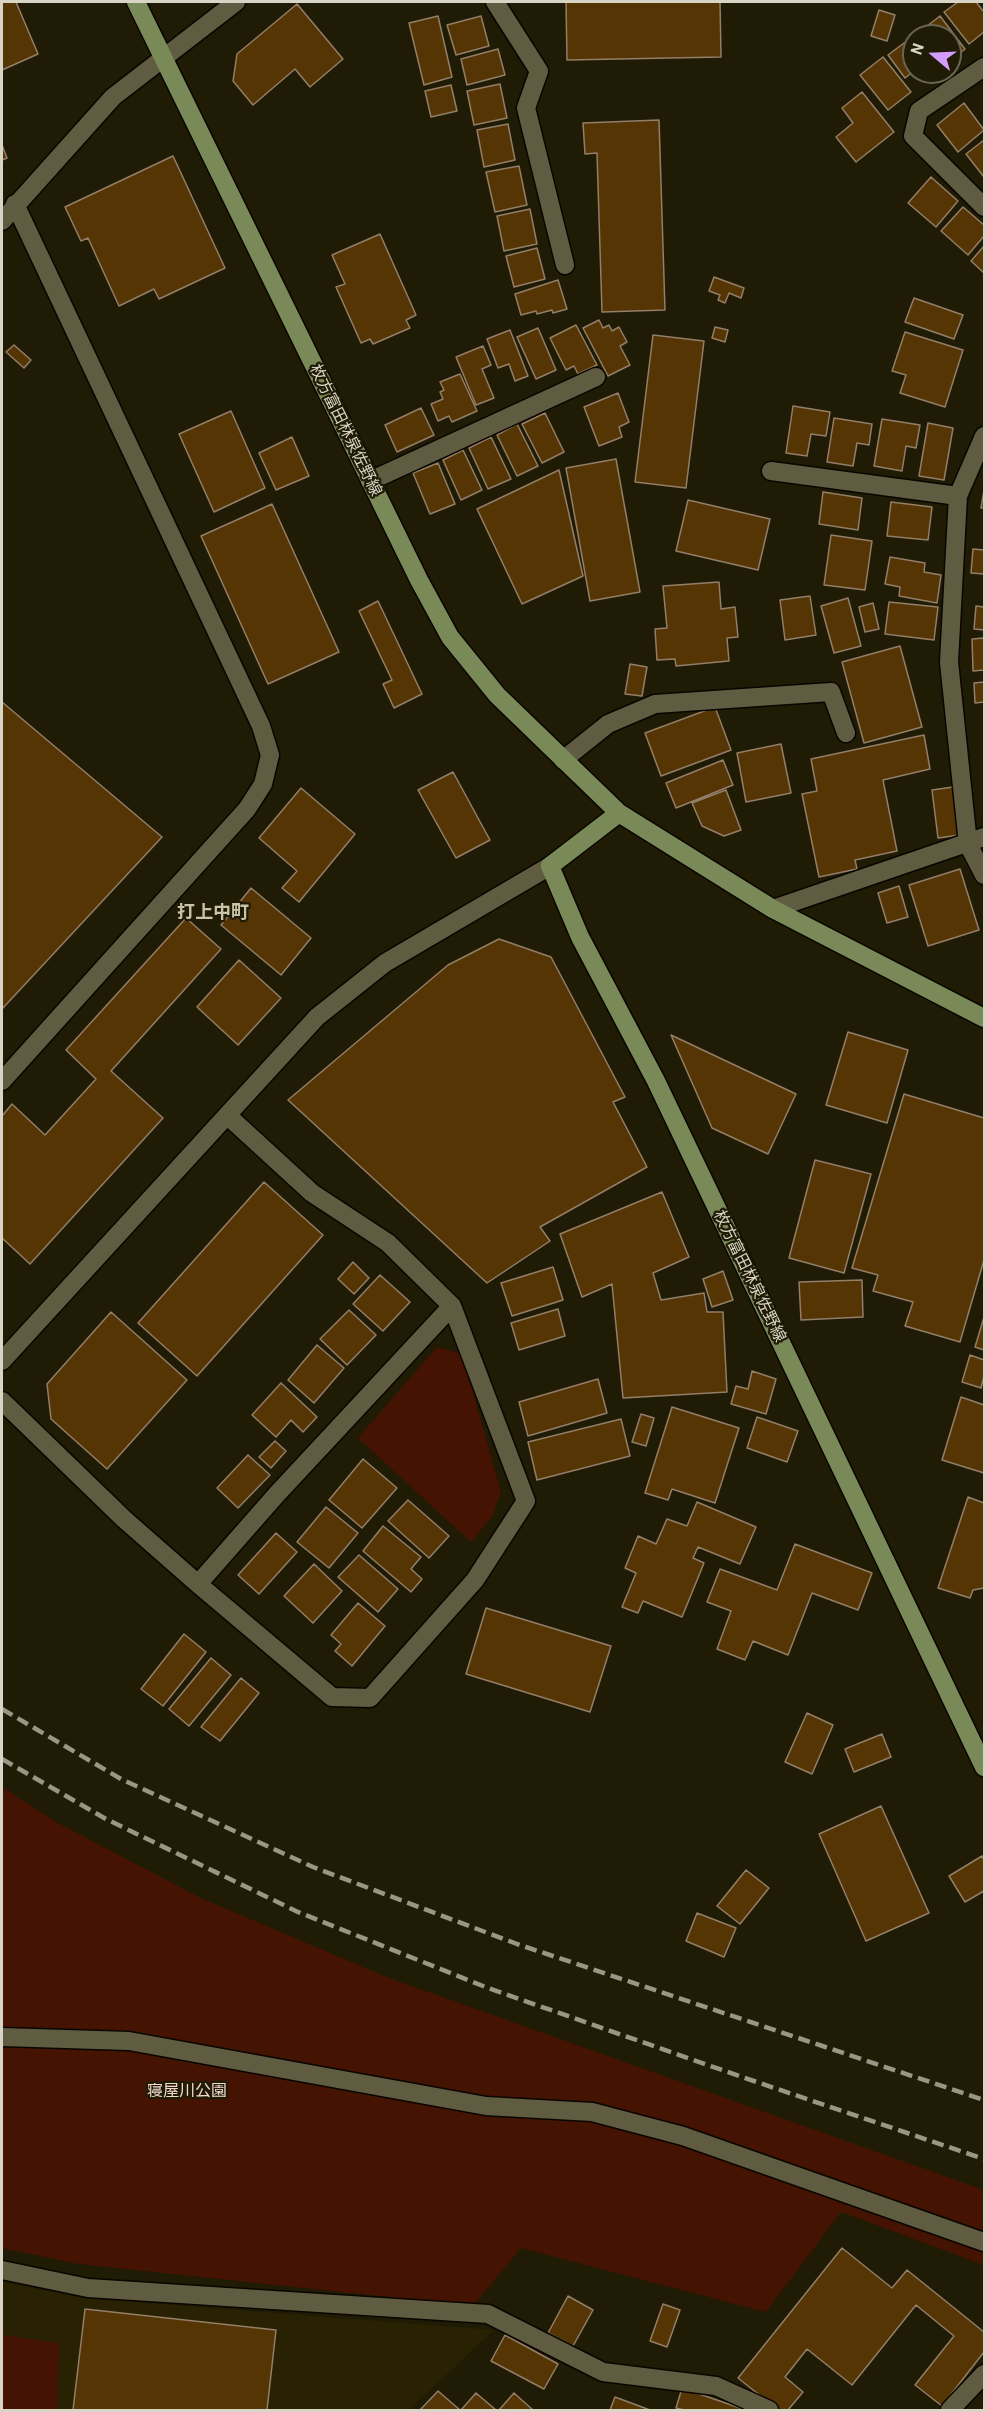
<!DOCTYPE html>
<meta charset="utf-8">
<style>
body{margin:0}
#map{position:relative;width:986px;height:2412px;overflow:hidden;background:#201b04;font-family:Barlow,sans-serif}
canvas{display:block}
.frame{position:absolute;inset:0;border:3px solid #d8d5c7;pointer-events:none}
.north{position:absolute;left:902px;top:24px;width:60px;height:60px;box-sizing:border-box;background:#201b04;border:2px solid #6a6552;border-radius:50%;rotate:289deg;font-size:16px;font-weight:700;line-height:24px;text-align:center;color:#d8d5c7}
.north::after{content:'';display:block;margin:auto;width:21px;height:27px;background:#d39cfd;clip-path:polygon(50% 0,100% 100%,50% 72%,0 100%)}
</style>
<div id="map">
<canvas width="986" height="2412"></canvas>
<div class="frame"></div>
<div class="north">N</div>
</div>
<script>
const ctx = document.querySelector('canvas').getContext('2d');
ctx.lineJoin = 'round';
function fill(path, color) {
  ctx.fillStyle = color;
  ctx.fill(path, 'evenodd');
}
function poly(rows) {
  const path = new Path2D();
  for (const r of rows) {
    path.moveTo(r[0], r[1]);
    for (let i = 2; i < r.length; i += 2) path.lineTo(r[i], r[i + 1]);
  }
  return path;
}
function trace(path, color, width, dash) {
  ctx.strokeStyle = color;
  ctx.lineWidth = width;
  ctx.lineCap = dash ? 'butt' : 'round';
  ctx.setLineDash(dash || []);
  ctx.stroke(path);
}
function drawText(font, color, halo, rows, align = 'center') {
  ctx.font = font + ' Barlow,"Noto Sans JP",sans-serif';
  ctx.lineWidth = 4.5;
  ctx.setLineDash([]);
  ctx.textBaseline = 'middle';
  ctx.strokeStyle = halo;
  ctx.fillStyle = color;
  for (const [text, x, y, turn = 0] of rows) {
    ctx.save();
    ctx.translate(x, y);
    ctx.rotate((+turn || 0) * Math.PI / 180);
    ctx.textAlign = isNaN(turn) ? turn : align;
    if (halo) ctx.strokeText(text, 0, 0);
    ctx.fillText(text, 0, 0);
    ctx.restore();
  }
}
const built = poly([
 [2,2282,84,2298,494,2330,409,2410,2,2410]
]);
const green = poly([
 [437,1347,462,1354,501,1492,493,1515,471,1542,358,1438],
 [2,1787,56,1822,201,1898,389,1978,984,2190,984,2265,841,2212,766,2312,521,2248,473,2306,79,2264,2,2248],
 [2,2335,59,2343,57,2410,2,2410]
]);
const building = poly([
 [2,2,16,2,38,54,2,70,2,2],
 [566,2,720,2,721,57,567,60,566,2],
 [958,2,976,2,984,12,984,32,969,44,944,12,958,2],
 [297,4,343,59,310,87,295,69,253,105,233,81,237,54,297,4],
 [879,10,895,15,887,41,871,36,879,10],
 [438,16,452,77,424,85,409,23,438,16],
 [481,16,489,46,456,55,447,25,481,16],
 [940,16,965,49,950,61,950,36,921,36,918,33,940,16],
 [912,37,914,71,905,78,888,55,912,37],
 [498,49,505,75,467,85,461,59,498,49],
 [883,57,911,92,888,110,860,75,883,57],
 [917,72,937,72,938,73,924,82,917,72],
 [500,84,507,118,474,125,467,91,500,84],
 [451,85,457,111,431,117,425,91,451,85],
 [862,92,894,132,856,162,836,137,853,123,842,108,862,92],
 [964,103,984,130,958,152,937,125,964,103],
 [659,120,665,310,602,312,597,153,585,154,583,123,659,120],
 [508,124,515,160,484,167,477,130,508,124],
 [984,140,984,177,966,154,984,140],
 [2,145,7,158,2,160,2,145],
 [173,156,225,268,159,299,154,289,119,306,88,238,81,241,65,207,173,156],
 [519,166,527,205,495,212,486,172,519,166],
 [931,177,958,201,936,227,908,203,931,177],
 [963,207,984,225,984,236,968,255,941,231,963,207],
 [530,209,537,244,504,251,497,216,530,209],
 [380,234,416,315,406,320,410,328,373,344,370,339,361,343,336,287,345,284,332,255,380,234],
 [984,246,984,273,971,261,984,246],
 [537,248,545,279,514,287,506,256,537,248],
 [714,277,744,288,741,298,729,293,725,303,718,300,720,295,709,291,714,277],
 [558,280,567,309,553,313,552,310,537,314,536,311,521,315,515,294,558,280],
 [914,298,963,315,954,339,905,322,914,298],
 [599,320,603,328,609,325,612,331,619,327,627,342,620,346,630,365,608,376,583,328,599,320],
 [576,325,597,365,578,374,574,366,566,370,550,338,576,325],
 [715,327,728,330,725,342,712,338,715,327],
 [538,328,556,370,536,379,517,337,538,328],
 [510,330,528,376,515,381,509,364,498,368,487,339,510,330],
 [905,332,963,350,945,407,900,393,906,375,892,371,905,332],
 [653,335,704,341,686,488,635,482,653,335],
 [14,345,31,360,24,368,6,352,14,345],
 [483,346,491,365,482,369,494,398,476,405,456,357,483,346],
 [460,374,477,411,452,422,449,416,438,421,431,404,443,399,440,392,444,390,440,382,460,374],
 [618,393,629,422,619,427,622,437,599,446,584,407,618,393],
 [793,406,830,412,826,436,811,434,807,456,786,453,793,406],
 [421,408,434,435,397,452,385,425,421,408],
 [231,411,265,488,214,512,179,434,231,411],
 [545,413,564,452,542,463,522,424,545,413],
 [834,418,872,424,869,445,857,443,853,466,827,462,834,418],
 [882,419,920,425,916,448,906,446,902,471,874,466,882,419],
 [928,423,953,428,944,480,919,476,928,423],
 [517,424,538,466,517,476,497,435,517,424],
 [292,437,309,476,276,490,259,453,292,437],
 [491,437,511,479,488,489,469,448,491,437],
 [463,450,482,490,461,500,443,460,463,450],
 [616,459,640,592,590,601,566,468,616,459],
 [438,463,455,504,430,514,413,473,438,463],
 [559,470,583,576,522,604,477,509,559,470],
 [984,490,984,508,981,508,984,490],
 [823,492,862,498,858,530,819,524,823,492],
 [688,500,770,519,758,570,676,551,688,500],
 [891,502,932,507,928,540,887,536,891,502],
 [272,504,339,652,268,684,201,536,272,504],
 [831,535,872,541,865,590,824,585,831,535],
 [973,549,984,550,984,574,971,573,973,549],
 [890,557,925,563,924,572,941,575,937,603,899,596,900,587,885,584,890,557],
 [719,582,721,609,735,607,738,637,727,638,729,661,676,666,675,659,657,660,655,629,667,628,663,586,719,582],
 [810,596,816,635,785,640,780,600,810,596],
 [848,598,861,646,834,653,821,606,848,598],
 [378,601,422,694,394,708,383,684,392,680,359,611,378,601],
 [889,602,938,607,934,640,885,634,889,602],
 [873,603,879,629,865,632,859,607,873,603],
 [976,606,984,607,984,630,974,629,976,606],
 [984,638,984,670,973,671,972,639,984,638],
 [900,646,922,727,864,743,842,662,900,646],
 [630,664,647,667,642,696,625,694,630,664],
 [984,682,984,702,975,703,974,683,984,682],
 [2,702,162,837,2,1009,2,702],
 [715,707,731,750,661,776,645,733,715,707],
 [924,735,930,769,883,780,897,851,855,860,857,869,819,877,802,794,817,791,811,759,924,735],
 [781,744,791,793,746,802,737,753,781,744],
 [723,760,733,785,676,808,666,783,723,760],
 [453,772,490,840,456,858,418,790,453,772],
 [953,787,960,835,938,838,932,790,953,787],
 [301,788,355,834,299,902,282,888,297,871,259,838,301,788],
 [726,790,741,830,724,836,702,826,692,803,726,790],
 [960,869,979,930,928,946,909,885,960,869],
 [899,886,908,917,887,923,878,893,899,886],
 [251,888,311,938,281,975,221,925,251,888],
 [186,918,221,949,111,1071,163,1118,30,1264,2,1238,2,1116,12,1104,45,1135,96,1079,66,1050,186,918],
 [499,939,551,957,625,1097,613,1102,647,1167,540,1227,550,1241,487,1283,288,1100,448,965,499,939],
 [239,960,281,998,238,1045,197,1007,239,960],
 [848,1032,908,1050,887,1123,826,1105,848,1032],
 [671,1035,796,1094,768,1154,712,1128,671,1035],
 [904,1094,984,1118,984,1260,960,1342,905,1326,913,1302,873,1291,878,1275,852,1268,904,1094],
 [815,1160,871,1174,844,1273,789,1258,815,1160],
 [264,1182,323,1235,197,1376,138,1323,264,1182],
 [662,1192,689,1257,653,1273,661,1300,704,1293,707,1312,723,1312,727,1392,623,1398,612,1284,582,1297,560,1234,662,1192],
 [353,1262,369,1278,354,1294,338,1279,353,1262],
 [553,1267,563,1300,512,1316,501,1283,553,1267],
 [723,1271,733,1300,712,1307,703,1279,723,1271],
 [380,1275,410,1302,383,1331,353,1304,380,1275],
 [862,1280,863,1317,801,1320,799,1282,862,1280],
 [558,1309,565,1336,519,1350,511,1323,558,1309],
 [349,1310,376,1335,347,1365,320,1339,349,1310],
 [111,1312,187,1380,107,1469,51,1419,47,1384,111,1312],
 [984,1317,984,1350,975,1347,984,1317],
 [317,1345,344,1368,314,1403,288,1380,317,1345],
 [970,1355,984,1360,984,1376,981,1388,962,1382,970,1355],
 [752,1371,776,1379,766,1414,731,1404,736,1386,748,1389,752,1371],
 [598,1379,607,1413,528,1436,519,1402,598,1379],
 [281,1383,317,1417,303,1432,291,1420,276,1437,252,1415,281,1383],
 [961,1397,984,1405,984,1473,942,1460,961,1397],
 [672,1407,739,1428,715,1503,672,1489,668,1500,645,1493,672,1407],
 [641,1414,654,1418,646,1446,632,1442,641,1414],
 [757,1417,798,1431,787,1462,747,1448,757,1417],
 [621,1419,630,1456,537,1480,528,1442,621,1419],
 [275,1441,286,1451,271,1468,259,1457,275,1441],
 [248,1455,270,1475,238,1508,217,1488,248,1455],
 [363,1459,397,1488,362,1528,329,1500,363,1459],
 [968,1497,984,1503,984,1588,973,1590,970,1598,938,1588,968,1497],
 [408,1500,449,1536,429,1558,388,1521,408,1500],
 [697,1502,756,1527,740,1564,698,1547,693,1558,704,1563,682,1617,643,1601,638,1613,622,1607,636,1573,625,1568,638,1536,656,1544,667,1519,687,1526,697,1502],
 [326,1507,358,1533,329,1568,297,1542,326,1507],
 [383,1526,421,1557,411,1569,422,1579,411,1592,363,1551,383,1526],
 [276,1533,297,1552,259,1594,238,1575,276,1533],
 [795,1544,872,1573,858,1610,812,1593,788,1655,753,1641,745,1660,717,1649,731,1611,707,1602,720,1569,777,1590,795,1544],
 [359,1555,398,1589,378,1612,338,1577,359,1555],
 [314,1564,342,1591,313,1623,284,1596,314,1564],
 [358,1603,385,1626,352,1666,335,1651,341,1644,331,1635,358,1603],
 [486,1608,611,1646,590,1712,466,1674,486,1608],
 [184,1634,206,1652,163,1706,141,1689,184,1634],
 [211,1658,231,1675,189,1726,169,1709,211,1658],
 [241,1678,259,1693,220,1741,201,1727,241,1678],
 [807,1713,833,1725,812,1774,785,1762,807,1713],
 [882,1734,891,1757,854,1772,845,1749,882,1734],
 [881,1806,929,1913,866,1941,819,1834,881,1806],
 [982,1856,984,1860,984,1891,965,1902,949,1876,982,1856],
 [746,1870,769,1888,740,1924,717,1906,746,1870],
 [697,1913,736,1928,724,1957,686,1941,697,1913],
 [842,2248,892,2288,907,2270,984,2332,984,2352,942,2406,915,2385,954,2336,916,2305,852,2385,807,2349,785,2377,803,2392,788,2410,778,2410,738,2378,842,2248],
 [568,2296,593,2310,573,2346,548,2333,568,2296],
 [663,2304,680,2310,667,2347,650,2341,663,2304],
 [85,2309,276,2330,267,2410,73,2410,85,2309],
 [505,2335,558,2364,544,2389,491,2361,505,2335],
 [682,2388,746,2410,684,2410,676,2408,682,2388],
 [438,2391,460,2410,420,2410,438,2391],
 [476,2393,496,2410,461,2410,476,2393],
 [514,2393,533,2410,499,2410,514,2393],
 [615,2397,650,2410,610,2410,615,2397]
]);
const minor = poly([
 [495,2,539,71,526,108,565,265],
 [984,67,919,111,913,136,984,207],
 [2,221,113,97,236,2],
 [984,436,958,496,949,662,968,844,984,875],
 [771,471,958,496],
 [370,481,596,377],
 [563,760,608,724,655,704,831,692,846,733],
 [773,909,984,837],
 [2,1081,247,809,263,784,270,755,261,726,15,204],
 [228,1116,312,1193,388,1243,452,1306],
 [2,1361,317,1017,385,963,550,866],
 [2,1401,124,1519,198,1584,332,1697,370,1698,475,1580,526,1501,452,1306,277,1494,198,1584],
 [2,2037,129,2041,486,2106,592,2112,683,2136,984,2242],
 [2,2270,88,2288,488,2314,603,2372,716,2386,769,2410],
 [950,2410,984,2374]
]);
const major = poly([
 [136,2,419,580,450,637,497,695,619,813,773,909,984,1018],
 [619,813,550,866,580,937,656,1081,984,1767]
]);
const rail = poly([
 [2,1709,121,1779,313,1867,517,1944,984,2100],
 [2,1759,106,1819,298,1912,488,1988,742,2077,984,2159]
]);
const streetNames = [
 ["枚方富田林泉佐野線",346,430,64],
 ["枚方富田林泉佐野線",750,1276,64]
];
const parkNames = [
 ["寝屋川公園",187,2091]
];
const neighbourhoodNames = [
 ["打上中町",213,912]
];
fill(built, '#282202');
fill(green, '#451302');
fill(building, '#563505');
trace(building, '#927e69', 1.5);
trace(minor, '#090600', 21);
trace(major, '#090600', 21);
trace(minor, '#605c42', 18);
trace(major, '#798957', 18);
trace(rail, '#999685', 4.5, [12, 6]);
drawText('16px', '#d8d5c7', '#201b04', streetNames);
drawText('16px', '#f3dad1', '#201b04', parkNames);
drawText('bold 18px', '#c9c4a7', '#201b04', neighbourhoodNames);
</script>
